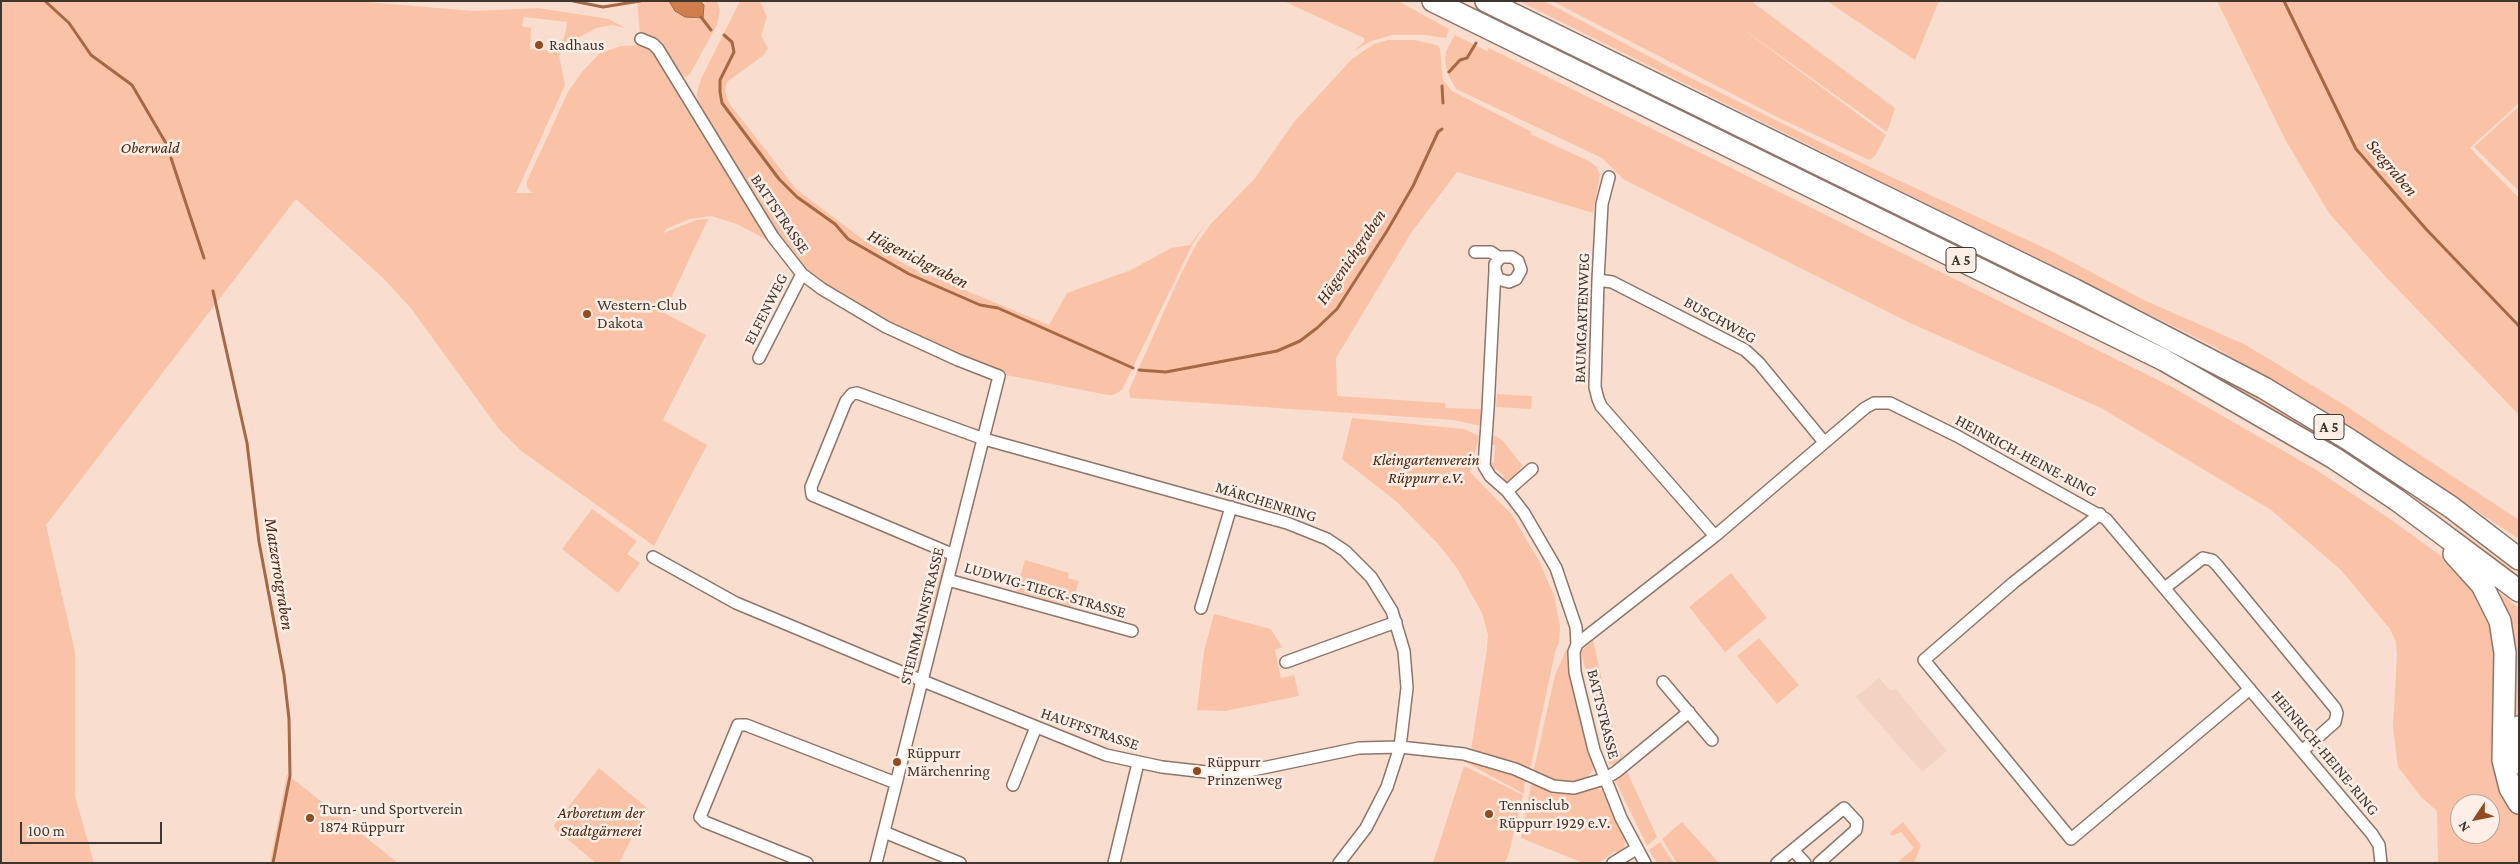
<!DOCTYPE html>
<meta charset="utf-8">
<style>
body{margin:0}
#map{position:relative;width:2520px;height:864px;overflow:hidden;background:#f9ded0;font-family:"Crimson Pro",serif}
canvas{display:block}
.frame{position:absolute;inset:0;border:2px solid #403630;pointer-events:none}
.north{position:absolute;left:2450px;top:794px;width:50px;height:50px;box-sizing:border-box;background:#ffeee6;border:1px solid #b3a49d;border-radius:50%;rotate:236deg;font-size:14px;font-weight:700;line-height:20px;text-align:center;color:#403630}
.north::after{content:'';display:block;margin:auto;width:18px;height:22px;background:#914c22;clip-path:polygon(50% 0,100% 100%,50% 72%,0 100%)}
.scale{position:absolute;left:20px;top:822px;width:142px;height:22px;box-sizing:border-box;border:2px solid #403630;border-top:0;padding-left:6px;font-size:15px;line-height:18px;white-space:nowrap;color:#403630;-webkit-text-stroke:4px #ffeee6;paint-order:stroke}
</style>
<div id="map">
<canvas width="2520" height="864"></canvas>
<div class="frame"></div>
<div class="north">N</div>
<div class="scale">100 m</div>
</div>
<script>
const ctx = document.querySelector('canvas').getContext('2d');
ctx.lineJoin = 'round';
function fill(path, color) {
  ctx.fillStyle = color;
  ctx.fill(path, 'evenodd');
}
function poly(rows) {
  const path = new Path2D();
  for (const r of rows) {
    path.moveTo(r[0], r[1]);
    for (let i = 2; i < r.length; i += 2) path.lineTo(r[i], r[i + 1]);
  }
  return path;
}
function trace(path, color, width, dash) {
  ctx.strokeStyle = color;
  ctx.lineWidth = width;
  ctx.lineCap = dash ? 'butt' : 'round';
  ctx.setLineDash(dash || []);
  ctx.stroke(path);
}
function drawText(font, color, halo, rows, align = 'center') {
  ctx.font = font + ' "Crimson Pro",serif';
  ctx.lineWidth = 5;
  ctx.setLineDash([]);
  ctx.textBaseline = 'middle';
  ctx.strokeStyle = halo;
  ctx.fillStyle = color;
  for (const [text, x, y, turn = 0] of rows) {
    ctx.save();
    ctx.translate(x, y);
    ctx.rotate((+turn || 0) * Math.PI / 180);
    ctx.textAlign = isNaN(turn) ? turn : align;
    if (halo) ctx.strokeText(text, 0, 0);
    ctx.fillText(text, 0, 0);
    ctx.restore();
  }
}
const built = poly([
 [1879,678,1891,691,1895,688,1947,751,1922,772,1856,697]
]);
const green = poly([
 [1,1,355,1,474,11,538,8,609,19,625,28,613,25,596,28,569,43,559,55,565,85,516,193,532,193,527,187,527,181,568,92,582,72,599,54,606,51,621,46,645,45,651,48,769,241,737,224,711,216,690,219,666,229,664,233,696,220,708,219,664,313,706,335,663,420,707,445,654,546,520,450,498,428,410,307,384,279,296,199,46,525,75,652,75,796,94,863,1,863],
 [524,17,567,22,565,35,556,51,530,49,531,28,522,26],
 [637,1,669,1,680,14,696,19,703,18,704,5,700,1,717,1,720,10,717,25,690,74,686,77,680,75,640,34],
 [740,1,760,1,767,17,761,36,768,48,764,55,727,82,725,90,729,103,796,189,869,244,914,269,1049,325,1067,293,1131,270,1171,248,1190,245,1208,220,1192,245,1122,390,1113,395,1108,395,1001,374,907,333,817,279,804,268,778,236,697,106,697,93,701,79],
 [1283,1,1398,1,1449,29,1446,38,1424,35,1392,35,1369,42,1354,51,1364,42,1364,38],
 [1519,1,1544,1,1673,69,1870,167,2053,252,2144,300,2246,345,2346,406,2519,520,2519,539,2332,415,2211,345],
 [1552,1,1751,1,1895,108,1887,132,1736,24,1886,135,1875,156,1869,160,1779,118],
 [1827,1,1939,1,1915,60],
 [2217,1,2519,1,2519,103,2470,148,2519,198,2519,415,2382,273,2329,213,2286,141],
 [1475,6,1756,144,1757,146,1755,148,1617,80,1474,8],
 [1455,35,1487,51,1489,48,1554,80,2172,387,2315,469,2390,519,2470,577,2490,609,2511,801,2519,814,2519,863,2438,863,2437,811,2422,798,2398,767,2393,727,2397,655,2396,642,2390,629,2341,570,2271,510,2101,408,1908,322,1623,179,1602,158,1456,89,1447,73,1445,59,1446,51],
 [2460,804,2490,804,2490,834,2460,834],
 [1388,40,1414,40,1437,45,1440,49,1443,80,1452,91,1532,132,1530,134,1589,161,1597,167,1600,175,1593,213,1457,172,1411,233,1336,358,1337,396,1445,403,1446,408,1482,409,1481,426,1454,420,1130,398,1129,390,1180,276,1197,243,1210,225,1255,178,1294,122,1352,59,1374,44],
 [2519,106,2519,191,2474,147],
 [1924,228,2145,337,2282,412,2425,505,2519,575,2519,579,2297,425,2154,345,1923,231],
 [1497,394,1532,396,1531,409,1496,407],
 [1352,418,1464,429,1479,436,1470,472,1512,515,1539,561,1554,595,1560,626,1559,643,1555,652,1531,766,1528,769,1471,750,1487,649,1488,635,1482,613,1457,568,1439,545,1397,502,1342,459],
 [1489,435,1496,436,1503,441,1522,465,1518,473,1506,482,1500,481,1504,476,1496,469,1492,473,1488,463,1494,463,1495,445,1489,444],
 [592,509,637,541,627,554,640,563,618,593,562,549],
 [943,559,945,560,946,565,919,664,914,663,940,560],
 [1025,560,1069,573,1068,578,1079,581,1071,607,1016,591],
 [1731,573,1767,618,1725,652,1689,607],
 [2500,593,2519,608,2519,718,2513,732,2519,792,2498,596],
 [1214,614,1271,629,1282,647,1275,650,1281,678,1294,675,1299,696,1225,711,1197,710,1204,651],
 [1759,638,1799,685,1777,704,1737,656],
 [1593,640,1614,733,1623,760,1615,765,1609,764,1581,652],
 [1567,648,1569,649,1569,666,1594,763,1593,770,1586,779,1564,783,1551,780,1534,772,1534,769,1555,675],
 [1465,759,1525,777,1524,794,1465,762],
 [1464,766,1523,795,1509,853,1505,863,1433,863],
 [599,768,647,808,619,863,596,863,556,830,554,825],
 [1626,769,1657,837,1647,846,1615,780],
 [287,774,398,863,270,863],
 [1536,782,1594,787,1603,791,1625,837,1624,849,1618,854,1615,851,1599,863,1583,863,1521,838,1531,785],
 [1682,822,1719,863,1677,863,1662,839],
 [1903,822,1921,845,1914,863,1897,863,1914,848,1901,832,1892,836,1890,833],
 [1660,842,1669,856,1674,863,1657,863,1649,850]
]);
const water = poly([
 [669,1,700,1,704,5,703,18,685,17,675,11,669,1]
]);
const stream = poly([
 [45,1,69,23,91,55,132,85,167,145],
 [573,1,603,7,640,1],
 [2284,1,2356,149,2426,229,2519,326],
 [701,17,711,30],
 [724,35,732,42,734,52,720,80,720,92,722,103,779,179,797,197,835,224,848,239,909,274,980,305,998,308,1133,368],
 [1449,72,1460,60,1467,58,1476,43],
 [1442,86,1443,103],
 [171,158,204,258],
 [213,291,247,443,259,542,284,675,289,719,290,776,273,863],
 [1139,370,1166,372,1277,351,1300,341,1317,328,1337,309,1387,231,1413,186,1438,132,1442,129]
]);
const minor = poly([
 [641,39,653,44,658,49,773,237,802,274,822,289,886,327,958,360,999,376,876,863],
 [1609,177,1602,204,1598,280,1595,387,1598,399,1601,406,1715,536],
 [1475,252,1491,252,1500,258],
 [1495,270,1498,279,1509,282,1516,279,1521,270,1518,261,1512,257,1501,257,1495,264,1495,270,1488,409,1484,466,1490,476,1507,491,1524,513,1556,568,1576,627,1577,644,1574,652,1575,672,1594,750,1621,818,1645,863],
 [1598,280,1612,282,1745,350,1759,363,1824,442],
 [759,358,802,274],
 [1507,491,1532,469],
 [2100,514,2013,583,1924,660,2071,839,2250,689],
 [954,555,812,495,811,487,846,401,852,394,857,393,984,439,1287,523,1327,539,1345,551,1371,577,1392,611,1404,651,1407,688,1400,747,1387,787,1366,828,1339,863],
 [653,557,736,603,923,681,1106,755,1162,767,1206,772,1248,771,1359,748,1400,747,1464,754,1515,769,1553,786,1574,788,1604,779,1616,772,1689,712],
 [948,580,1132,631],
 [2166,587,2203,558,2212,560,2217,565,2335,708,2337,713,2335,722,2302,751],
 [1201,608,1231,507],
 [1577,644,1715,536,1865,408,1874,403,1890,403,1957,436,2106,519,2372,834,2379,845,2381,863],
 [1286,662,1396,622],
 [1663,682,1712,740],
 [1013,785,1036,727],
 [884,832,960,863],
 [807,863,705,822,700,817,738,725,746,725,896,783],
 [1114,863,1138,763],
 [1613,863,1636,849],
 [1777,863,1793,850],
 [1805,863,1793,850,1844,808,1857,822,1856,830,1819,863]
]);
const motorway = poly([
 [1433,1,2164,360,2334,458,2397,500,2519,591],
 [1486,1,2075,290,2264,388,2348,439,2451,507,2519,559],
 [2454,554,2482,585,2500,621,2505,653,2503,760,2510,788,2519,803],
 [2515,763,2515,741,2519,727]
]);
const markers = [
 [539,45,5,"#914c22"],
 [587,314,5,"#914c22"],
 [897,762,5,"#914c22"],
 [1197,771,5,"#914c22"],
 [1489,814,5,"#914c22"],
 [310,818,5,"#914c22"]
];
const shields = [
 [1961,260,30],
 [2329,427,30]
];
const shieldNames = [
 ["A 5",1961,260],
 ["A 5",2329,427]
];
const poiNames = [
 ["Radhaus",549,45],
 ["Western-Club",597,305],
 ["Dakota",597,323],
 ["Rüppurr",907,753],
 ["Märchenring",907,771],
 ["Rüppurr",1207,762],
 ["Prinzenweg",1207,780],
 ["Tennisclub",1499,805],
 ["Rüppurr 1929 e.V.",1499,823],
 ["Turn- und Sportverein",320,809],
 ["1874 Rüppurr",320,827]
];
const parkNames = [
 ["Oberwald",150,148],
 ["Kleingartenverein",1426,460],
 ["Rüppurr e.V.",1426,478],
 ["Arboretum der",601,813],
 ["Stadtgärnerei",601,831]
];
const streetNames = [
 ["BATTSTRASSE",780,214,56],
 ["ELFENWEG",766,309,-63],
 ["BAUMGARTENWEG",1582,318,-88],
 ["BUSCHWEG",1720,320,29],
 ["HEINRICH-HEINE-RING",2026,456,28],
 ["MÄRCHENRING",1266,502,17],
 ["LUDWIG-TIECK-STRASSE",1045,590,16],
 ["STEINMANNSTRASSE",922,616,-76],
 ["BATTSTRASSE",1603,714,76],
 ["HAUFFSTRASSE",1090,729,19],
 ["HEINRICH-HEINE-RING",2325,753,50]
];
const waterNames = [
 ["Seegraben",2392,168,50],
 ["Hägenichgraben",1351,257,-56],
 ["Hägenichgraben",918,259,27],
 ["Matzerrotgraben",279,574,81]
];
fill(built, '#f4d2c1');
fill(green, '#fac3a7');
fill(water, '#d27d4e');
trace(water, '#a66845', 1);
trace(stream, '#a66845', 3);
trace(minor, '#8d7569', 14);
trace(motorway, '#8d7569', 24);
trace(minor, '#fff', 11);
trace(motorway, '#fff', 21);
for (const [x, y, r, color] of markers) {
  const dot = new Path2D();
  dot.arc(x, y, r, 0, 2 * Math.PI);
  ctx.fillStyle = color;
  ctx.fill(dot);
  trace(dot, '#ffeee6', 2);
}
for (const [x, y, w] of shields) {
  const box = new Path2D();
  box.roundRect(x - w / 2, y - 12.5, w, 25, 4);
  ctx.fillStyle = '#ffeee6';
  ctx.fill(box);
  trace(box, '#403630', 1);
}
drawText('bold 15px', '#403630', null, shieldNames);
drawText('16px', '#403630', '#ffeee6', poiNames, 'left');
drawText('italic 16px', '#472410', '#ffeee6', parkNames);
drawText('16px', '#403630', '#ffeee6', streetNames);
drawText('italic 18px', '#4d2915', '#ffeee6', waterNames);
</script>
